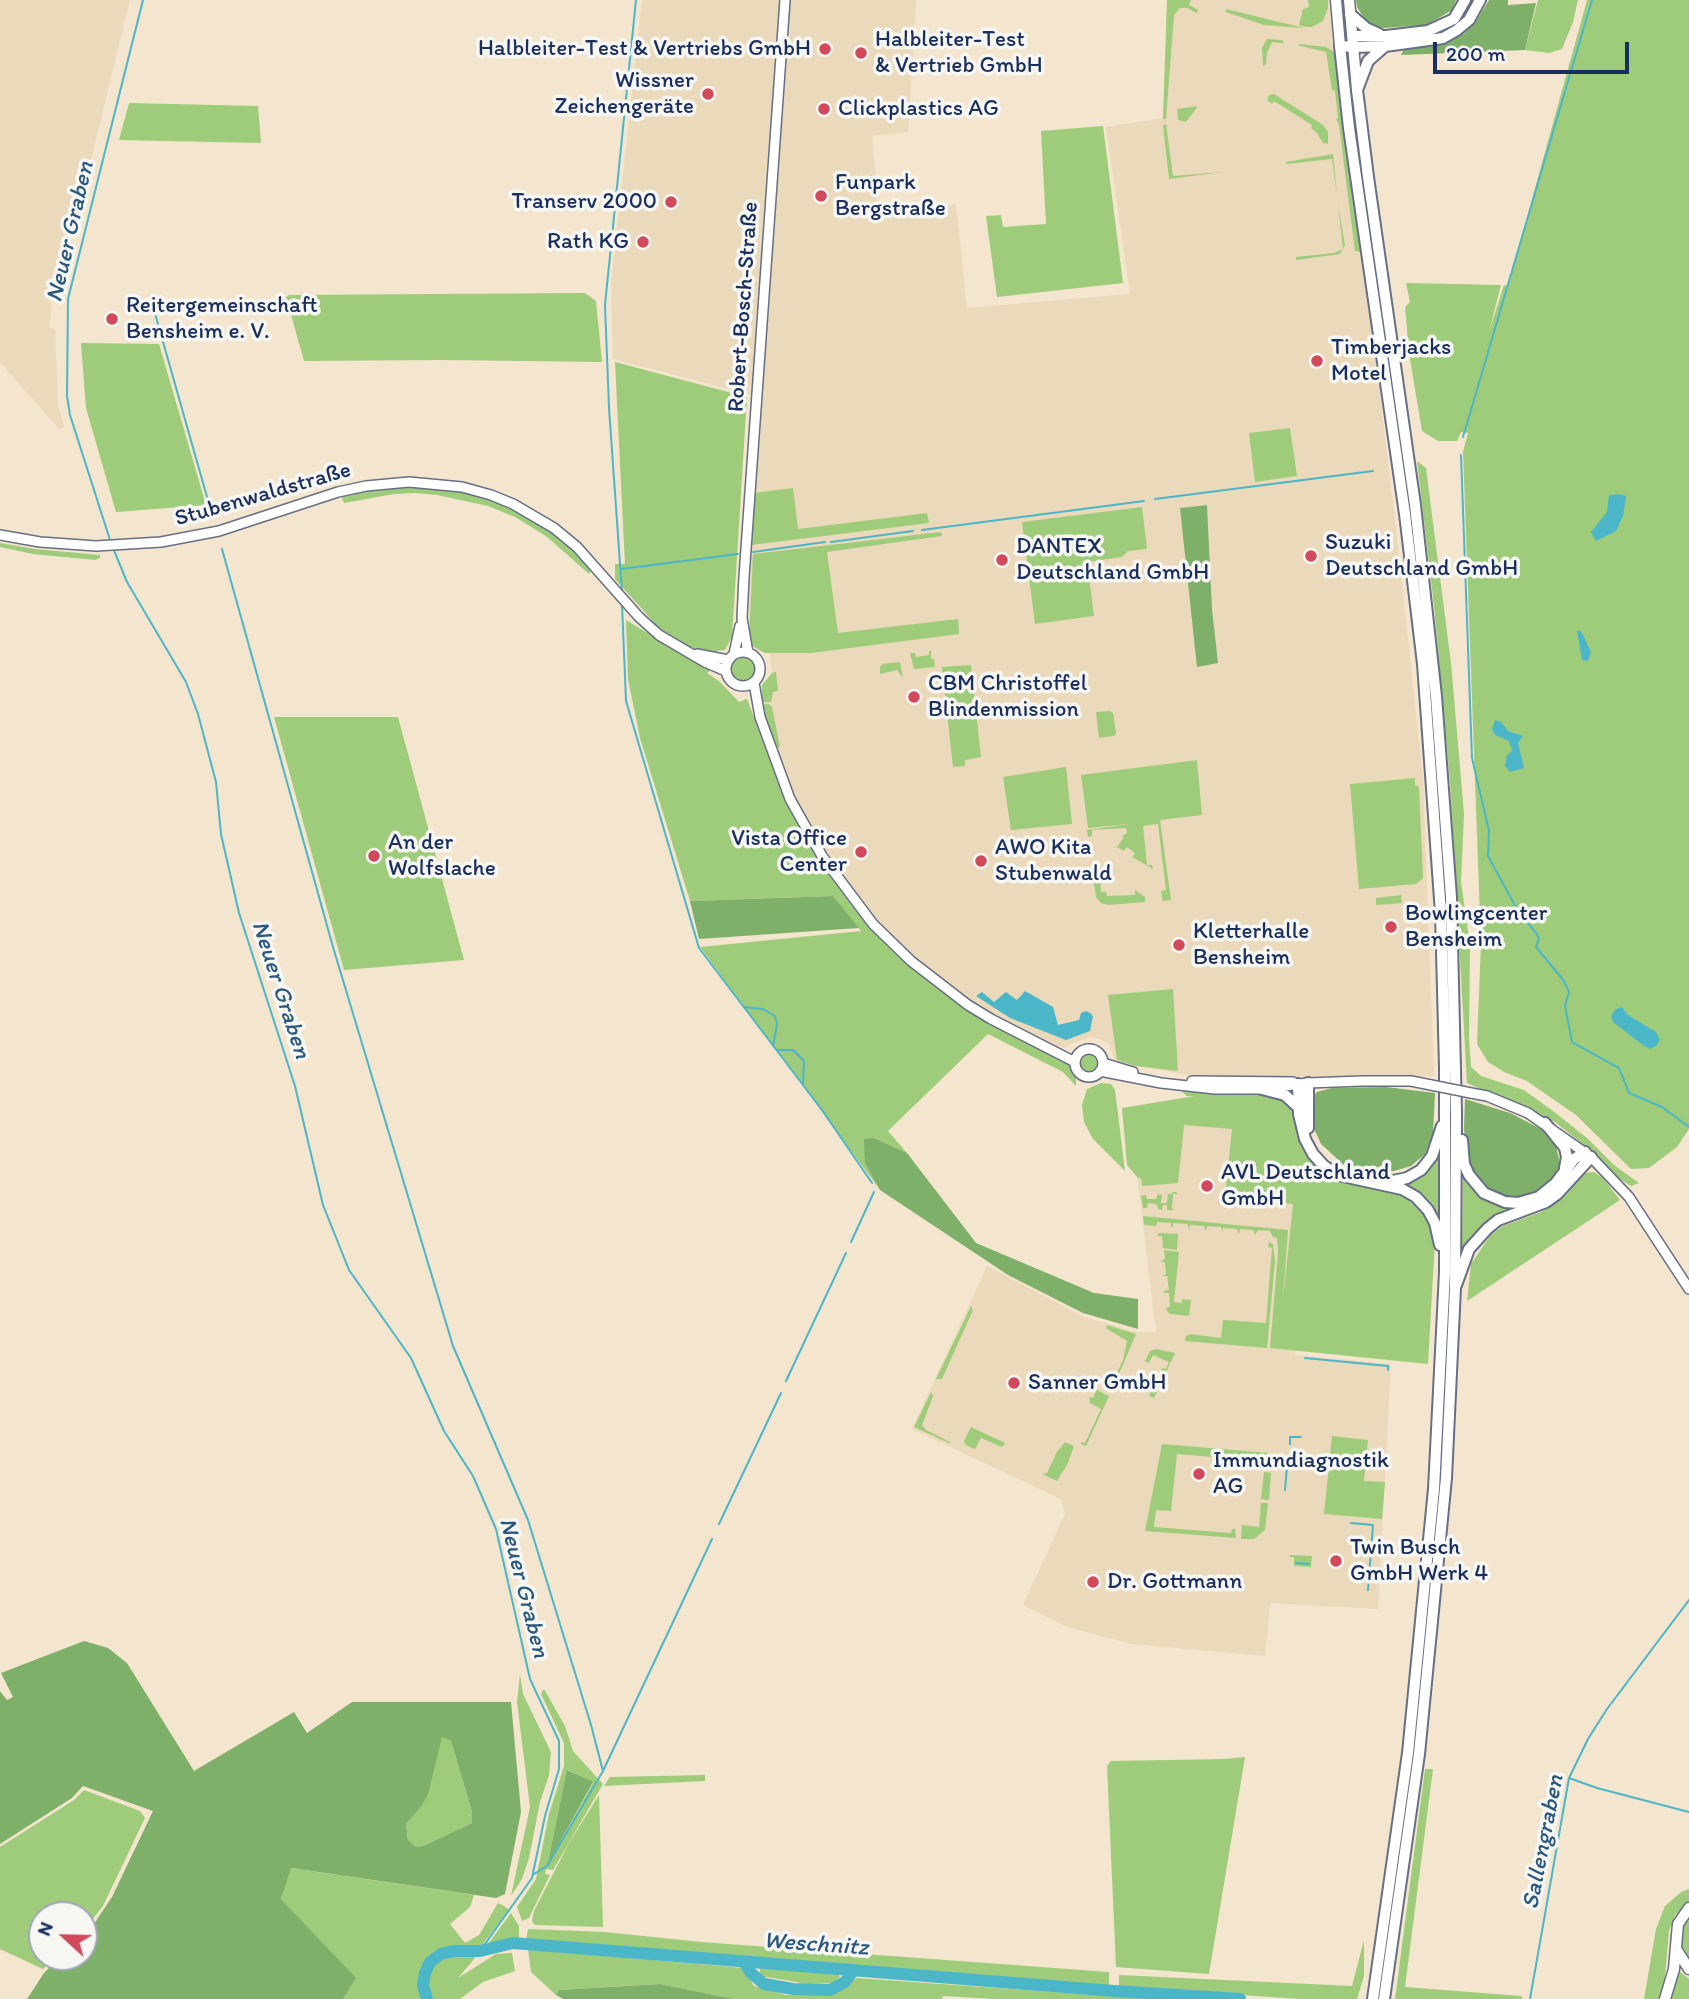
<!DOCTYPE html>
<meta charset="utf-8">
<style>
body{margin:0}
#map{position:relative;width:1689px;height:1999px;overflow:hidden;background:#f3e5ce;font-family:Itim,sans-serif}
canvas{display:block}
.north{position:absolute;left:28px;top:1901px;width:70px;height:70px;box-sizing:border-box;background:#f6f6f2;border:2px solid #9ea6b7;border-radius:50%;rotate:292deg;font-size:19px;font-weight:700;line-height:28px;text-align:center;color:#1b2f5e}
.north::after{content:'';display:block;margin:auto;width:24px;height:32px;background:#d1495b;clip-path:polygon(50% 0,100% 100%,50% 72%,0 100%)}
.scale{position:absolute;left:1433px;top:42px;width:196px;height:32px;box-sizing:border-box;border:4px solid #1b2f5e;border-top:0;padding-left:9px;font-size:21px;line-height:24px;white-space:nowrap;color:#1b2f5e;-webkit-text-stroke:5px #f6f6f2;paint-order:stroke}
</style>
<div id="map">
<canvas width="1689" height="1999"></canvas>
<div class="north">N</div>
<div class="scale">200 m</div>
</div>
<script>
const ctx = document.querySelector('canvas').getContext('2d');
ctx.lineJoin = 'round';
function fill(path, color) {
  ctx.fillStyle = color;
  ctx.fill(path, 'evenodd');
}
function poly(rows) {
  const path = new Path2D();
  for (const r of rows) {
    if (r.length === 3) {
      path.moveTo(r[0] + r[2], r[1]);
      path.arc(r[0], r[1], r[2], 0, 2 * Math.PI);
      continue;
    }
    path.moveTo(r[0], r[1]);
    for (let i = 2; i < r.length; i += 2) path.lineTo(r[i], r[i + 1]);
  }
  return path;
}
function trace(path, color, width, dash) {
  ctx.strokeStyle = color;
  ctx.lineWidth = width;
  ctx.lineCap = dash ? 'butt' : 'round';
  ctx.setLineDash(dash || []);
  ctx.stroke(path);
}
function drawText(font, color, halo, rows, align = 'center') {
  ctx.font = font + ' Itim,sans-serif';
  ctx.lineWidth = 7;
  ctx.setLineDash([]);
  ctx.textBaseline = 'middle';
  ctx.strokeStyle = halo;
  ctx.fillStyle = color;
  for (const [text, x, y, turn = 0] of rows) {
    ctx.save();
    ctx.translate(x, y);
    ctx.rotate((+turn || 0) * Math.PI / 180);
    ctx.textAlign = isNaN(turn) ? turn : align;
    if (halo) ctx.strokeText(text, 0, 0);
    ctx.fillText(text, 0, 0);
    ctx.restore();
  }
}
const built = poly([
 [0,0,130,0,87,176,67,235,51,300,50,328,55,329,58,405,64,427,60,430,0,362],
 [642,0,916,0,908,132,872,136,878,205,906,204,907,211,956,204,967,308,1130,294,1106,127,1163,118,1167,0,1333,0,1399,555,1423,778,1434,1076,1197,1077,1115,1061,1108,1042,1091,1037,1068,1045,1065,1048,1050,1044,999,1020,936,978,892,939,839,875,812,832,789,786,759,700,767,679,772,675,770,654,758,651,748,640,755,396,613,359,611,284],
 [1258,1100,1293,1204,1278,1349,1295,1351,1295,1355,1391,1364,1378,1609,1270,1603,1265,1656,1131,1644,1067,1627,1023,1605,1065,1514,1061,1499,912,1429,987,1266,1084,1317,1137,1332,1156,1332,1129,1107]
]);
const green = poly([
 [1167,0,1191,0,1189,5,1198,10,1197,13,1187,8,1180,8,1174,15,1166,119,1163,119],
 [1308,0,1328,0,1328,8,1323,21,1312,27,1306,27,1299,25,1303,9,1309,7],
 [1538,0,1578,0,1573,22,1562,49,1549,53,1525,50],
 [1587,0,1689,0,1689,1129,1677,1147,1649,1168,1631,1169,1576,1115,1527,1081,1504,1072,1488,1062,1477,1044,1481,944,1463,452,1468,433,1461,432,1457,441,1438,441,1422,431,1409,353,1405,307,1410,302,1406,283,1501,285,1489,332,1504,285,1508,286],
 [1226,9,1304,28,1264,25,1226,12],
 [1267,39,1282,40,1284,43,1272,42,1267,53,1266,64,1263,66,1262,48],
 [1300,44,1326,47,1335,53,1337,58,1361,252,1355,251,1339,125,1336,119,1338,118,1335,91,1332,90,1326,52,1297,45],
 [1274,94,1323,125,1328,132,1328,144,1323,143,1317,133,1311,128,1312,125,1274,101,1272,104,1267,100,1269,95],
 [129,103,258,106,261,143,119,140],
 [1198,106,1186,122,1178,120,1177,109],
 [1166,124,1173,176,1222,172,1169,179,1163,125],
 [1103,126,1123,283,997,297,986,216,1001,215,1003,227,1046,224,1041,131],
 [1333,154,1337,196,1332,159,1286,164,1286,162],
 [1338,204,1345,245,1343,249,1340,254,1296,260,1296,257,1334,253,1343,249],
 [585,293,596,301,602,362,443,360,304,361,286,297,289,295],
 [81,343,159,344,206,505,116,512,86,408],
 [615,362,747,397,732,637,725,650,717,651,715,655,687,646,660,629,615,579,615,564,625,564],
 [1290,428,1297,476,1255,482,1249,433],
 [1417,461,1426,468,1451,663,1464,814,1461,882,1470,945,1469,1039,1471,1067,1481,1076,1524,1090,1553,1111,1587,1138,1614,1165,1639,1183,1631,1186,1620,1179,1594,1153,1555,1122,1467,1083,1450,781,1434,606],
 [409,485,472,492,517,509,561,537,592,568,589,574,546,536,515,517,488,506,437,495,415,493,394,494,344,503,342,498,345,493,373,488],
 [793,488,798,529,927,513,929,523,751,545,754,493],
 [1142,507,1147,549,1128,551,1122,557,1087,562,1094,616,1035,624,1022,522],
 [941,532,942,536,827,552,838,633,958,619,959,634,811,653,765,653,754,647,749,640,753,554],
 [0,543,35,549,100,555,100,558,95,560,33,554,0,547],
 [626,620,682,654,714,667,707,673,719,681,739,702,747,699,783,793,818,858,869,927,941,991,992,1025,1067,1061,1076,1075,1076,1086,1063,1072,988,1034,888,1131,907,1153,874,1138,865,1164,880,1190,700,947,861,931,833,896,690,901,640,738,628,679],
 [929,651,931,651,931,659,934,659,935,667,914,669,910,653,915,653,916,657,929,655],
 [743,670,12],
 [900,662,903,678,897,670,880,674,880,667,882,664],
 [971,665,981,757,965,760,965,766,953,767,942,667],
 [776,672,778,691,773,692,771,702,761,702,762,685,772,673],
 [769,704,772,707,780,747,774,748,760,705],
 [1110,711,1113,713,1116,733,1114,736,1099,738,1096,712],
 [274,717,398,717,464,960,344,970],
 [1197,760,1202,815,1160,820,1171,900,1163,901,1161,891,1166,890,1158,824,1143,826,1147,865,1152,865,1153,869,1132,857,1135,853,1127,847,1124,851,1115,846,1118,846,1124,837,1122,836,1127,833,1126,828,1092,830,1092,836,1088,837,1087,830,1130,824,1088,828,1081,775],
 [1066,767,1072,824,1011,830,1003,777],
 [1415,778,1415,785,1419,787,1423,878,1416,884,1359,889,1350,784],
 [1091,862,1103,868,1099,869,1101,892,1106,892,1107,896,1135,895,1135,890,1145,897,1145,902,1109,905,1101,903,1096,897],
 [1401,895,1402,903,1376,905,1376,898],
 [1173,989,1178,1071,1135,1066,1117,1060,1108,995],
 [1089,1062,10],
 [1101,1083,1111,1084,1115,1090,1125,1171,1093,1139,1084,1122,1082,1105,1087,1089],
 [1179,1089,1278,1095,1294,1108,1316,1162,1403,1195,1412,1199,1425,1213,1435,1240,1428,1364,1270,1348,1278,1253,1277,1238,1273,1237,1270,1231,1258,1230,1255,1235,1253,1230,1240,1229,1239,1234,1237,1229,1223,1228,1222,1232,1221,1227,1207,1226,1206,1231,1204,1226,1190,1225,1189,1229,1187,1224,1173,1223,1173,1227,1171,1227,1171,1223,1157,1222,1156,1226,1144,1225,1143,1216,1288,1230,1283,1300,1293,1204,1252,1201,1247,1203,1247,1199,1225,1197,1232,1129,1184,1125,1178,1183,1142,1186,1141,1178,1138,1178,1127,1165,1122,1108,1195,1096,1187,1096],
 [1439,1156,1439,1218,1420,1192,1398,1184,1417,1180,1430,1168],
 [1582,1159,1551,1195,1500,1215,1465,1251,1462,1251,1463,1179,1465,1179,1478,1194,1494,1204,1517,1206],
 [1594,1172,1603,1178,1620,1200,1467,1301,1471,1264,1490,1236,1503,1226,1541,1212,1556,1203,1584,1173],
 [1172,1192,1176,1192,1178,1194,1173,1194,1172,1209,1176,1210,1167,1210,1167,1205,1163,1205,1162,1210,1158,1209,1157,1204,1148,1203,1147,1208,1143,1208,1141,1196,1146,1195,1147,1199,1156,1199,1158,1194,1162,1195,1161,1203,1167,1203,1168,1194,1172,1194],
 [1159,1233,1178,1234,1177,1250,1163,1248,1162,1236,1157,1236],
 [1269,1242,1273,1244,1275,1261,1267,1348,1185,1341,1186,1336,1191,1334,1221,1338,1223,1320,1266,1323,1272,1248,1268,1247],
 [1164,1250,1179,1252,1174,1302,1182,1303,1182,1299,1191,1300,1189,1316,1170,1314,1167,1311,1166,1308,1170,1307,1169,1293,1164,1293,1164,1291,1169,1290,1167,1276,1162,1276,1166,1274,1165,1262,1160,1262,1165,1259],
 [971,1306,973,1310,942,1379,936,1379],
 [1107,1325,1136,1334,1113,1388,1111,1386,1123,1360,1127,1341,1106,1328],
 [1156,1349,1175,1353,1154,1398,1149,1396,1154,1386,1157,1387,1162,1368,1166,1369,1169,1362,1153,1355,1149,1363,1145,1361,1150,1351],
 [1089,1386,1109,1396,1086,1446,1081,1444,1082,1442,1085,1443,1101,1409,1090,1403,1089,1397,1093,1398,1096,1391],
 [931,1392,933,1396,922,1425,926,1430,950,1442,951,1444,914,1427],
 [971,1427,1005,1443,1002,1447,981,1438,975,1449,966,1445,964,1441],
 [1332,1436,1368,1440,1364,1481,1385,1482,1382,1519,1324,1514],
 [1065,1442,1074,1446,1068,1463,1057,1481,1042,1474,1047,1473,1057,1452],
 [1162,1444,1269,1453,1268,1459,1272,1460,1271,1464,1245,1463,1244,1467,1225,1465,1225,1458,1177,1454,1171,1511,1156,1510,1154,1527,1231,1533,1232,1529,1235,1529,1236,1538,1145,1531],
 [1264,1472,1271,1473,1269,1500,1261,1499],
 [1261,1503,1268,1503,1265,1530,1254,1539,1241,1539,1242,1525,1259,1527],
 [1291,1555,1312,1556,1311,1567,1294,1566,1294,1557,1289,1557],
 [520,1674,523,1694,551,1752,549,1775,540,1802,529,1858,522,1879,511,1896,530,1807,517,1702],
 [544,1689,565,1726,573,1751,603,1784,553,1870,546,1869,545,1874,550,1875,529,1918,522,1921,517,1907,536,1879,549,1814,564,1766,564,1743,541,1694],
 [568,1770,593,1783,550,1861],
 [442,1737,451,1741,472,1812,472,1823,423,1846,416,1847,408,1840,406,1824,421,1807],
 [1245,1757,1209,1974,1116,1967,1107,1766,1111,1761,1225,1759],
 [1425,1769,1433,1769,1405,1987,1521,1996,1523,1999,1395,1999],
 [705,1775,705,1781,604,1786,610,1777],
 [84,1790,140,1811,145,1818,103,1906,84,1930,84,1915,42,1915,42,1957,56,1957,43,1969,0,1949,0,1847,74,1800],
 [599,1795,603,1927,535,1925,532,1921,534,1911,569,1843],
 [290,1868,474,1895,470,1907,450,1924,465,1943,479,1935,498,1903,504,1906,509,1910,479,1949,464,1949,475,1958,458,1978,496,1954,512,1953,515,1971,483,1982,460,1999,343,1999,355,1978,281,1899],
 [1689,1889,1689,1901,1675,1915,1669,1931,1664,1988,1658,1999,1644,1999,1656,1929,1665,1906,1681,1892],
 [511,1913,519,1926,519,1940,506,1941,485,1948],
 [1689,1917,1689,1966,1680,1950,1680,1936,1683,1922],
 [528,1929,605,1932,701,1942,1109,1972,1109,1988,526,1941],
 [1364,1940,1364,1976,1357,1999,1301,1999,1119,1987,1119,1975,1352,1986],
 [528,1949,743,1968,754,1986,786,1995,833,1995,857,1978,1151,1999,994,1999,943,1996,942,1999,734,1999,660,1984,559,1990,556,1995,531,1972],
 [760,1968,837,1973,840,1977,834,1983,808,1984,760,1976],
 [1676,1968,1689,1979,1689,1999,1669,1999]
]);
const forest = poly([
 [1356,0,1456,0,1452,10,1427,25,1383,28,1373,26,1364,18,1357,7],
 [1489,0,1508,0,1508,5,1536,3,1525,50,1401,55,1404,49,1448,41,1464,34,1475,23],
 [1207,505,1212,609,1218,663,1197,667,1180,508],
 [833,896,859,928,699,939,690,901],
 [1386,1087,1435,1093,1433,1133,1425,1154,1411,1166,1394,1171,1359,1170,1344,1165,1321,1144,1311,1122,1312,1098,1317,1092,1332,1088],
 [1465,1099,1510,1113,1541,1129,1555,1142,1560,1163,1555,1177,1540,1191,1525,1198,1501,1196,1482,1186,1468,1166,1464,1129],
 [874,1138,907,1153,976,1243,1094,1293,1138,1299,1138,1329,1083,1313,1008,1275,880,1190,865,1164,864,1139],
 [84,1641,108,1648,127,1663,194,1771,294,1712,307,1733,352,1702,511,1702,521,1812,505,1894,496,1898,291,1868,281,1899,356,1978,343,1999,27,1999,44,1973,60,1957,84,1957,84,1934,92,1927,112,1897,153,1811,83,1786,72,1798,0,1844,0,1691,7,1700,13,1697,1,1673],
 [442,1737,451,1741,472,1812,472,1823,423,1846,416,1847,408,1840,406,1824,421,1807,428,1794],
 [567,1770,593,1782,548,1864],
 [660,1984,734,1999,563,1999,556,1995,559,1990]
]);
const water = poly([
 [1619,494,1626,496,1623,516,1616,531,1596,541,1591,532,1607,512,1609,495],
 [1577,631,1581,631,1591,652,1588,661,1582,660],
 [1495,720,1501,722,1508,731,1523,736,1518,743,1524,768,1510,772,1505,766,1507,755,1512,751,1509,741,1495,735,1492,729],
 [1025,991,1053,1007,1058,1025,1079,1020,1081,1013,1086,1011,1090,1013,1093,1016,1090,1031,1066,1040,1010,1018,976,996,982,992,994,1002,1006,992,1017,1000],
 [1622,1007,1628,1015,1656,1032,1660,1040,1656,1046,1650,1049,1644,1046,1613,1022,1611,1016,1616,1009]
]);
const stream = poly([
 [150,296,213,518],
 [1463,437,1592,0],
 [1461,455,1472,758,1489,831,1488,856,1518,911,1536,933,1539,938,1536,947,1564,981,1569,992,1565,1006,1572,1042,1619,1068,1629,1093,1662,1107,1689,1127],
 [1155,499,1373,471],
 [922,530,1144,501],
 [831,542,913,531],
 [111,543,70,415,67,396,68,299,143,0],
 [113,548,127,582,186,682,198,714,216,782,221,834,239,913,295,1086,323,1205,349,1270,411,1358,444,1431,473,1476,496,1529,530,1679,559,1741,559,1769,545,1816,532,1878,480,1951],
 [222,549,333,947,453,1346,528,1520,591,1725,603,1771],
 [753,552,825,542],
 [621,569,738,554],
 [622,592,609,408,605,305,636,0],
 [622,604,626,701,699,948,822,1110,872,1183],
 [744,1007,763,1009,775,1016,777,1024,773,1046],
 [777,1050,793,1050,804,1061,803,1084],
 [851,1242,874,1192],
 [1305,1358,1388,1366,1388,1370],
 [786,1381,846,1253],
 [1290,1444,1290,1437,1301,1437],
 [1285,1490,1288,1455],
 [1351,1523,1373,1525,1368,1590],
 [719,1524,781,1393],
 [1296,1563,1309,1564],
 [1569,1778,1597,1788,1689,1812],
 [534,1874,547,1866,603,1771,712,1539],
 [1530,1999,1569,1778,1588,1739,1607,1709,1689,1600]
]);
const river = poly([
 [743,1961,751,1973,764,1984,793,1989,830,1990,845,1982,854,1970],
 [427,1999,423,1985,425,1973,430,1962,441,1954,453,1951,480,1951,513,1943,1114,1991,1240,1999]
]);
const secondary = poly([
 [0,535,40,542,96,546,161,542,219,531,338,492,366,486,409,482,462,487,491,495,513,504,554,528,577,547,639,617,659,635,705,662,726,671],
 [743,669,17],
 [748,653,742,618,744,577,785,0],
 [697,654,728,660],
 [734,654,740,626],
 [754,683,760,717,790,799,822,856,873,924,911,961,968,1005,991,1019,1075,1062],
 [1089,1063,14],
 [1103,1063,1133,1072],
 [1100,1071,1161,1083,1215,1089,1262,1089,1308,1083,1362,1081,1411,1081,1431,1085],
 [1192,1081,1293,1082],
 [1471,1093,1487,1096,1528,1113,1591,1157,1629,1197,1689,1289]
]);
const primary = poly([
 [1336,0,1340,46,1354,47],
 [1349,0,1357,90],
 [1676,1949,1689,1969],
 [1665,1999,1674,1969,1678,1924,1689,1908]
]);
const highway = poly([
 [1350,14,1366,28,1379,34],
 [1353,36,1386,36,1428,31,1454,19,1465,0],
 [1340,46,1349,128,1405,514,1423,664,1441,913,1445,1067,1445,1272,1434,1489,1408,1753,1373,1999],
 [1354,47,1385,46,1443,38,1457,30,1469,20,1480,0],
 [1298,1084,1299,1114,1305,1139,1313,1154,1324,1166,1338,1175,1402,1189,1416,1197,1428,1210,1435,1223,1440,1245],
 [1262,1089,1285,1095,1298,1107],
 [1545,1123,1565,1148,1567,1157,1565,1168],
 [1308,1128,1308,1083],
 [1462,1140,1464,1164,1469,1175,1484,1193,1505,1202,1518,1203,1539,1197,1555,1184,1574,1159,1585,1152],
 [1380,1180,1393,1181,1407,1178,1421,1170,1432,1156,1442,1126],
 [1456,1285,1469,1249,1487,1229,1498,1220,1546,1202,1557,1194,1591,1157],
 [1384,1999,1419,1754,1446,1478,1455,1288,1456,1114,1451,897,1436,696,1415,505,1368,177,1357,90,1368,61,1385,46]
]);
const secondaryBridge = poly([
 [1431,1085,1471,1093]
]);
const markers = [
 [825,49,7,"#d1495b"],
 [861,53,7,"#d1495b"],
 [708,94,7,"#d1495b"],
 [824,109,7,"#d1495b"],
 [821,196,7,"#d1495b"],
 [671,202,7,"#d1495b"],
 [643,242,7,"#d1495b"],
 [112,319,7,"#d1495b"],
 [1317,361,7,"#d1495b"],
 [1311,556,7,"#d1495b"],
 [1002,560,7,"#d1495b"],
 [914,697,7,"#d1495b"],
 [861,852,7,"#d1495b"],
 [374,856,7,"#d1495b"],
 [981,861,7,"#d1495b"],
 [1391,927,7,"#d1495b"],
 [1179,945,7,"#d1495b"],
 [1207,1186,7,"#d1495b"],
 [1014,1383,7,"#d1495b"],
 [1199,1474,7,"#d1495b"],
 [1336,1561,7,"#d1495b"],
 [1093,1582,7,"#d1495b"]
];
const poiNames = [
 ["Halbleiter-Test",875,40],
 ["& Vertrieb GmbH",875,66],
 ["Halbleiter-Test & Vertriebs GmbH",811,49,"right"],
 ["Wissner",694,81,"right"],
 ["Zeichengeräte",694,107,"right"],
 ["Clickplastics AG",838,109],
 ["Funpark",835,183],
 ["Bergstraße",835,209],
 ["Transerv 2000",657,202,"right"],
 ["Rath KG",629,242,"right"],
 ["Reitergemeinschaft",126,306],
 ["Bensheim e. V.",126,332],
 ["Timberjacks",1331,348],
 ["Motel",1331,374],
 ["Suzuki",1325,543],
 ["Deutschland GmbH",1325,569],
 ["DANTEX",1016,547],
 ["Deutschland GmbH",1016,573],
 ["CBM Christoffel",928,684],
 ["Blindenmission",928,710],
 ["Vista Office",847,839,"right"],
 ["Center",847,865,"right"],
 ["An der",388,843],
 ["Wolfslache",388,869],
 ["AWO Kita",995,848],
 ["Stubenwald",995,874],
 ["Bowlingcenter",1405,914],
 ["Bensheim",1405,940],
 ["Kletterhalle",1193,932],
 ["Bensheim",1193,958],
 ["AVL Deutschland",1221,1173],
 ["GmbH",1221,1199],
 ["Sanner GmbH",1028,1383],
 ["Immundiagnostik",1213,1461],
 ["AG",1213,1487],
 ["Twin Busch",1350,1548],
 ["GmbH Werk 4",1350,1574],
 ["Dr. Gottmann",1107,1582]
];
const streetNames = [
 ["Robert-Bosch-Straße",744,307,-86],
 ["Stubenwaldstraße",263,495,-16]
];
const waterNames = [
 ["Neuer Graben",71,232,-77],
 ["Neuer Graben",280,990,72],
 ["Neuer Graben",523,1588,76],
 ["Sallengraben",1544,1842,-79],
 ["Weschnitz",816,1945,4]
];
fill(built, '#ead9ba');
fill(green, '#9fcc7a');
fill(forest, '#7fb06a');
fill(water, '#4cb6c9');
trace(stream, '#4cb6c9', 2);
trace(river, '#4cb6c9', 12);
trace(secondary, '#676f85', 12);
trace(primary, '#676f85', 13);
trace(highway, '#676f85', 14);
trace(secondary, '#fff', 9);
trace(primary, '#fff', 10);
trace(highway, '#fff', 10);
trace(secondaryBridge, '#676f85', 12, []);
trace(secondaryBridge, '#fff', 9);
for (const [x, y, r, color] of markers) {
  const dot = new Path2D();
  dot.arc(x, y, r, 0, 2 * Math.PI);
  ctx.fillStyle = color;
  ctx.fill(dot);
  trace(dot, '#f6f6f2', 2.5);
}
drawText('23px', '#1b2f5e', '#f6f6f2', poiNames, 'left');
drawText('23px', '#1b2f5e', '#f6f6f2', streetNames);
drawText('italic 24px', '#2a587e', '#f6f6f2', waterNames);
</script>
